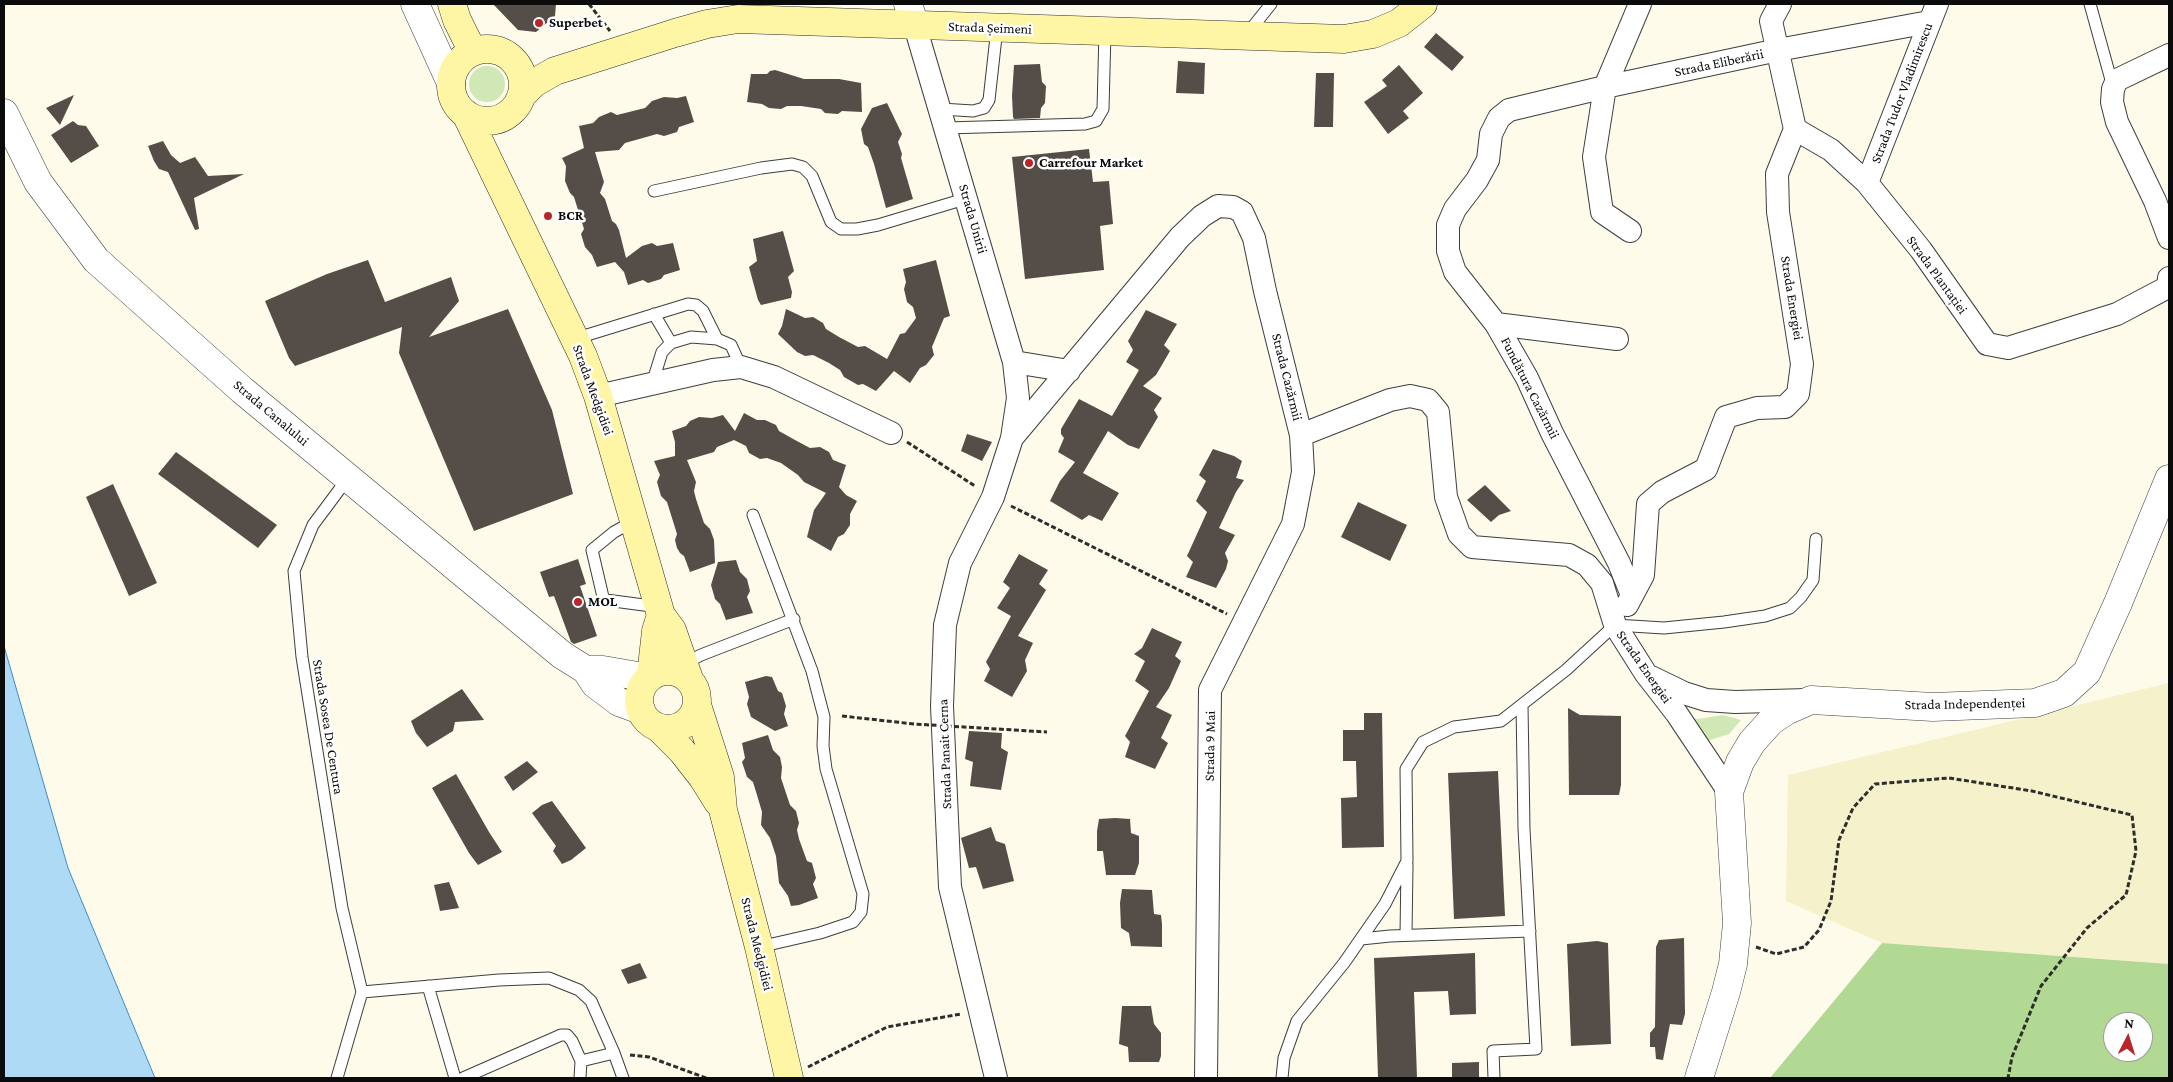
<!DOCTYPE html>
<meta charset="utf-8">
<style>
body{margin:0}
#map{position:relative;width:2173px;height:1082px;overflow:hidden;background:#fffbea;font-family:"Crimson Pro",serif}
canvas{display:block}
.frame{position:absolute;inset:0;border:5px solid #0b0b0b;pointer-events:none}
.north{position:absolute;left:2103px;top:1012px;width:50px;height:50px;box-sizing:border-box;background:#fff;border:1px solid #9d9d9d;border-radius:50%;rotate:5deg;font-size:14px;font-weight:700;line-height:20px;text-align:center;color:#0b0b0b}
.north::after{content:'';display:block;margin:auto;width:18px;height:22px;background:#ba252a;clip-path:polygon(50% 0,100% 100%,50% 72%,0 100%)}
</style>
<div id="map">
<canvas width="2173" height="1082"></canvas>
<div class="frame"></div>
<div class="north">N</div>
</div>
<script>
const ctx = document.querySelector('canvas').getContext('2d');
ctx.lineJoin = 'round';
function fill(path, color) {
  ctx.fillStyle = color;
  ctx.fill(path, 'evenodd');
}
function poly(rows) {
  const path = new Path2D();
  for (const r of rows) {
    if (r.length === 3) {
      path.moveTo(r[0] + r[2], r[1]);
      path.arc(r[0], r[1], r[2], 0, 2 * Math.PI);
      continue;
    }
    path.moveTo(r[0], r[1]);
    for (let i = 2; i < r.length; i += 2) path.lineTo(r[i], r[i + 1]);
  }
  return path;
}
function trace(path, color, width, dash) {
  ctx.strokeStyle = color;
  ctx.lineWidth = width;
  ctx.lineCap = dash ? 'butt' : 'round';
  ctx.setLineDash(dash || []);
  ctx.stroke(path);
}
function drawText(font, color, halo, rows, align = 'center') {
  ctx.font = font + ' "Crimson Pro",serif';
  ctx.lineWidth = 5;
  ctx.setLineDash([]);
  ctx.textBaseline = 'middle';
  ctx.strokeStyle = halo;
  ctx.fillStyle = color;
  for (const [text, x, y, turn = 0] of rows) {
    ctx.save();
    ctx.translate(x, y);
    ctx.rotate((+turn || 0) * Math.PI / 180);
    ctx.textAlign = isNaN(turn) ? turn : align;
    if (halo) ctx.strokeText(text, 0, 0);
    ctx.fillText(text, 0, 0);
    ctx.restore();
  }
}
const farmland = poly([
 [2169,683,2169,964,1882,943,1786,901,1788,775]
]);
const green = poly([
 [487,84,18],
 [1723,715,1741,720,1729,734,1707,741,1681,716,1698,719]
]);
const forest = poly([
 [1882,943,2169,964,2169,1078,1770,1078],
 [2113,1022,2143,1022,2143,1052,2113,1052]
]);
const water = poly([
 [4,646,68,868,155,1078,4,1078,4,646]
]);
const building = poly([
 [493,4,556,4,555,16,536,32,518,30],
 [1436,33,1464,57,1452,71,1424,47],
 [1178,61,1205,63,1204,94,1176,93],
 [1040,64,1042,82,1046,86,1045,103,1041,108,1040,118,1014,119,1013,117,1012,96,1014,65],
 [1399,65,1423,93,1403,111,1409,118,1388,134,1364,102,1387,86,1382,80],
 [775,70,804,79,839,79,861,83,862,112,842,111,838,114,825,113,821,109,801,106,787,106,781,109,769,108,762,104,747,102,751,74,767,74,770,71],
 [1316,73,1334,73,1333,127,1314,127],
 [74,95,60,125,46,108],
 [686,96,694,122,679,127,677,132,664,136,657,134,625,143,619,150,595,152,604,182,600,193,605,199,612,221,616,224,619,230,626,258,642,246,652,243,657,246,673,243,680,270,664,275,661,279,648,283,643,280,628,285,624,272,615,262,597,267,592,255,585,247,581,234,584,229,574,197,570,193,565,181,566,166,562,158,584,148,579,126,593,123,599,117,611,112,617,115,645,108,652,101,664,97,677,98],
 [887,103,902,134,898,142,902,154,901,158,913,199,886,208,874,164,868,147,864,144,861,129,872,108],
 [73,121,78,125,86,126,99,146,71,163,51,135],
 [163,141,171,155,180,163,195,157,208,176,244,174,194,198,199,229,195,230,168,172,159,169,154,161,148,146],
 [1089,149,1093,182,1109,181,1113,224,1100,226,1104,270,1025,279,1012,157],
 [783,231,794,271,788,277,792,292,791,298,761,305,758,300,749,267,757,261,753,239],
 [368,260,385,302,451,277,459,301,429,337,508,309,552,410,573,494,474,531,399,353,402,327,295,366,289,358,265,301,327,274],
 [936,260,950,316,944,318,932,347,934,355,926,365,920,368,910,383,894,371,876,391,863,384,858,385,844,377,840,370,829,363,813,355,805,356,797,352,778,334,782,326,786,309,805,318,813,317,823,323,826,329,839,337,858,347,865,346,887,359,900,334,905,333,916,318,913,307,907,302,904,289,906,282,903,269],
 [1146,310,1177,324,1164,345,1170,351,1156,375,1143,386,1162,398,1154,410,1158,417,1139,449,1128,445,1108,431,1083,473,1119,493,1102,521,1089,515,1082,520,1050,501,1060,481,1075,462,1058,452,1064,438,1061,434,1061,429,1079,399,1112,416,1139,370,1126,362,1133,350,1128,341],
 [744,413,757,420,765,420,776,425,779,431,795,440,810,448,820,447,829,452,833,460,846,465,839,487,846,495,857,501,850,514,850,525,844,534,838,537,831,551,807,537,814,510,826,493,804,482,798,475,781,463,767,458,760,459,749,453,746,446,734,440,717,447,714,452,687,460,696,482,694,491,696,499,704,523,710,529,714,540,715,563,690,572,684,556,680,553,677,548,675,540,677,534,667,502,661,496,657,482,660,475,654,461,675,456,675,442,672,431,686,426,690,421,699,417,712,418,723,415,735,431],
 [967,434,992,442,982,461,961,451],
 [1213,449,1234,456,1242,461,1236,478,1244,480,1236,492,1219,528,1235,535,1225,553,1228,561,1226,569,1216,588,1186,577,1193,562,1187,556,1207,512,1196,501,1206,481,1199,475],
 [176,452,277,525,258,548,158,474],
 [113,484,157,583,129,596,86,497],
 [1485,485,1511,511,1499,515,1491,522,1467,500],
 [1358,502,1407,525,1390,561,1341,537],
 [1019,554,1048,570,1039,584,1046,590,1018,636,1033,643,1025,660,1027,671,1012,697,984,681,990,669,986,662,1011,616,997,608,1010,588,1003,582],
 [578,559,586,584,580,586,597,636,574,644,571,642,554,596,549,597,540,572],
 [736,560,740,572,747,579,750,591,747,597,753,613,726,620,720,604,715,599,711,585,718,562],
 [1152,628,1182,642,1175,656,1181,661,1169,688,1156,707,1172,715,1161,738,1168,743,1155,769,1125,757,1130,742,1125,736,1149,691,1135,681,1145,661,1134,654,1142,648],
 [766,676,772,677,778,691,782,693,786,706,784,714,788,726,775,731,751,717,747,704,749,697,745,682],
 [462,689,484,720,455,722,453,731,427,747,416,733,411,721],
 [1568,708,1580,715,1621,716,1621,785,1619,795,1569,795],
 [1364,713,1382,713,1384,847,1342,848,1341,798,1357,797,1356,761,1343,761,1343,730,1364,730],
 [969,731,1002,733,1001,748,1008,752,1001,790,970,786,973,762,965,759],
 [768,735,773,750,780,757,782,767,781,778,790,805,796,811,799,823,797,830,799,839,807,861,812,863,816,878,813,884,818,898,799,905,791,906,788,896,779,883,776,856,770,838,761,825,762,812,757,795,753,782,747,777,742,762,745,758,742,743],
 [527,761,538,772,513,791,504,777],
 [1498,771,1505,916,1454,919,1448,773],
 [456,774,489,832,502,852,478,865,469,853,432,788],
 [552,801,586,848,571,860,562,864,553,851,556,846,532,813,542,805],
 [1115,818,1130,819,1131,833,1139,836,1139,863,1135,875,1106,875,1103,851,1097,851,1097,831,1099,819],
 [991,827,996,841,1005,844,1014,881,983,889,976,867,969,868,961,838],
 [449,882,459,908,440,911,434,885],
 [1122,889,1152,890,1154,914,1161,915,1162,924,1162,947,1131,946,1129,933,1121,928,1120,903],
 [1684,938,1685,1014,1682,1025,1670,1024,1663,1060,1656,1059,1655,1047,1650,1047,1650,1033,1655,1027,1656,947,1659,940],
 [1597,941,1608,943,1611,1044,1571,1046,1567,944],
 [1475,953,1476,1014,1450,1015,1448,991,1414,992,1417,1078,1378,1078,1374,958],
 [640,963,647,978,628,984,621,970],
 [1122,1006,1151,1006,1154,1024,1161,1033,1161,1056,1159,1062,1129,1062,1128,1047,1119,1044],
 [1479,1062,1479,1078,1452,1078,1452,1063]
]);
const path = poly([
 [589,4,610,31],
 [907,442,975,486],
 [1011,506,1227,614],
 [1756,947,1776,954,1804,947,1819,930,1831,901,1839,840,1853,808,1875,784,1949,778,2032,791,2132,815,2136,851,2126,895,2087,928,2041,986,2012,1057,2008,1078],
 [630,1055,649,1057,706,1078],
 [808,1067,887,1027,961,1014]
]);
const service = poly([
 [2090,4,2113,87],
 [1247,34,1271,4],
 [941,109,973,111,984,108,989,100,997,28],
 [946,128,1085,124,1096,121,1103,109,1105,31],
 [654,191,761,168,792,164,803,167,812,176,831,222,841,229,857,229,878,225,968,198],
 [654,314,671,343],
 [574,339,688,304,696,305,703,311,717,339],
 [652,384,662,352,671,343,691,337,717,339,731,345,741,367],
 [753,515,812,671,824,717,823,746,826,769,863,894,861,912,853,922,820,933,759,947],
 [634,521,614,532,592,550,603,597,606,600,659,607],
 [670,671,701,655,794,619],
 [1406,935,1407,865],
 [1361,939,1390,936,1530,931],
 [428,986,455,1078],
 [362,992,499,980,549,978,579,990,591,1001,614,1053,623,1078],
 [337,1078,362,992,342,908,302,657,294,571,313,525,348,478],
 [463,1078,561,1035,567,1035,572,1041,581,1061,614,1053],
 [580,1078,581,1061],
 [1282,1078,1284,1058,1297,1021,1344,963,1385,904,1407,861,1406,769,1423,742,1454,727,1501,721,1566,670,1615,625,1664,628,1724,622,1765,616,1790,608,1801,597,1813,580,1816,539],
 [1494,1078,1493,1051,1536,1049,1524,829,1522,705]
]);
const minor = poly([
 [1780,4,1771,21,1795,129,1831,150,1867,183,1921,250,1987,344,2008,348,2117,314,2168,287,2169,278],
 [915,26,1014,362,1018,398,1012,438,993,497,960,563,945,625,942,706,950,887,996,1078],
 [2169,55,2117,80,2113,89,2112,102,2117,122,2155,201,2169,238],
 [1867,183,1937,4],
 [1630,231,1602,212,1594,157,1605,87,1640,4],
 [1496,324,1617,339],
 [1014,362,1069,371],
 [598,396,713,370,741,367,774,377,891,433],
 [1012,438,1180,237,1202,216,1218,206,1233,207,1242,212,1254,238,1265,291,1301,435,1390,400,1410,396,1428,400,1438,412,1446,497,1459,534,1472,547,1569,555,1587,565,1602,583,1615,625,1646,674,1677,714,1729,792],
 [1632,595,1619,563,1552,433,1527,378,1496,324,1455,272,1448,251,1448,225,1455,209,1477,180,1488,160,1491,134,1499,118,1509,110,1605,87,1778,50,1929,22],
 [1627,605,1643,575,1648,504,1662,492,1706,469,1726,417,1757,408,1785,407,1798,394,1802,364,1778,212,1777,174,1795,129],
 [1651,677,1684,693,1706,700,1735,702,1807,700],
 [1206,1078,1210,690,1293,524,1303,472,1301,435]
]);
const tertiary = poly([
 [415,4,451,83],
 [908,4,915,26],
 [4,113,38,182,96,260,242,390,562,655,586,670,595,684,619,702,641,710],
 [586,670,603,670,649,678],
 [1699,1078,1726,992,1733,964,1737,923,1729,792,1740,762,1752,742,1771,721,1786,711,1811,700,1933,707,2035,703,2064,693,2087,672,2118,603,2169,479]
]);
const secondary = poly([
 [452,4,457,20,473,52],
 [487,85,36],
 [521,96,534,83,555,71,675,33,707,24,738,19,1344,39,1373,34,1399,23,1423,4],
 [466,114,583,356,598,396,661,615,672,630,689,679],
 [668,700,29],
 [651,676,656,631,661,615],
 [697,705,720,777,723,810,759,947,789,1078],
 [659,728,682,751,703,778,718,802]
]);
const pathBridge = poly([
 [842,716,914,724,1047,732]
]);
const markers = [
 [539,23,5,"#ba252a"],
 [1029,163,5,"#ba252a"],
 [548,216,5,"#ba252a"],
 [578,602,5,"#ba252a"]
];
const poiNames = [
 ["Superbet",549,23],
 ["Carrefour Market",1039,163],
 ["BCR",558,216],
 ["MOL",588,602]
];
const streetNames = [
 ["Strada Șeimeni",990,28,2],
 ["Strada Eliberării",1719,63,-12],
 ["Strada Tudor Vladimirescu",1902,93,-69],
 ["Strada Unirii",973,219,74],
 ["Strada Plantației",1937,275,54],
 ["Strada Energiei",1792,298,81],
 ["Strada Cazărmii",1287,377,76],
 ["Fundătura Cazărmii",1530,388,63],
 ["Strada Medgidiei",593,390,70],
 ["Strada Canalului",271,413,40],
 ["Strada Energiei",1644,667,55],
 ["Strada Independenței",1965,704,-1],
 ["Strada Sosea De Centura",328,727,81],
 ["Strada 9 Mai",1210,746,-89],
 ["Strada Panait Cerna",945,754,-92],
 ["Strada Medgidiei",757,944,76]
];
fill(farmland, '#f4f1cb');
fill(green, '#cfe8b5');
fill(forest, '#b2d994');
fill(water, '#afdaf5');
trace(water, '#378ecc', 1);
fill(building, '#544d48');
trace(service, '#3e3e3e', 13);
trace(minor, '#3e3e3e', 24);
trace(tertiary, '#3e3e3e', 29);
trace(secondary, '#2d2d2d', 29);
trace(path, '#2d2d2d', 3, [5, 2.5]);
trace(service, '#fff', 11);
trace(minor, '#fff', 22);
trace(tertiary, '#fff', 28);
trace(secondary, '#fff6a5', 28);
trace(pathBridge, '#2d2d2d', 3, [5, 2.5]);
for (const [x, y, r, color] of markers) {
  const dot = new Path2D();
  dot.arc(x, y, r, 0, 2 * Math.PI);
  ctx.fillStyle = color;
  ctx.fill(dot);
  trace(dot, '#fff', 2);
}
drawText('bold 14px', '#0b0b0b', '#fff', poiNames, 'left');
drawText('14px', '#0b0b0b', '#fff', streetNames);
</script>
